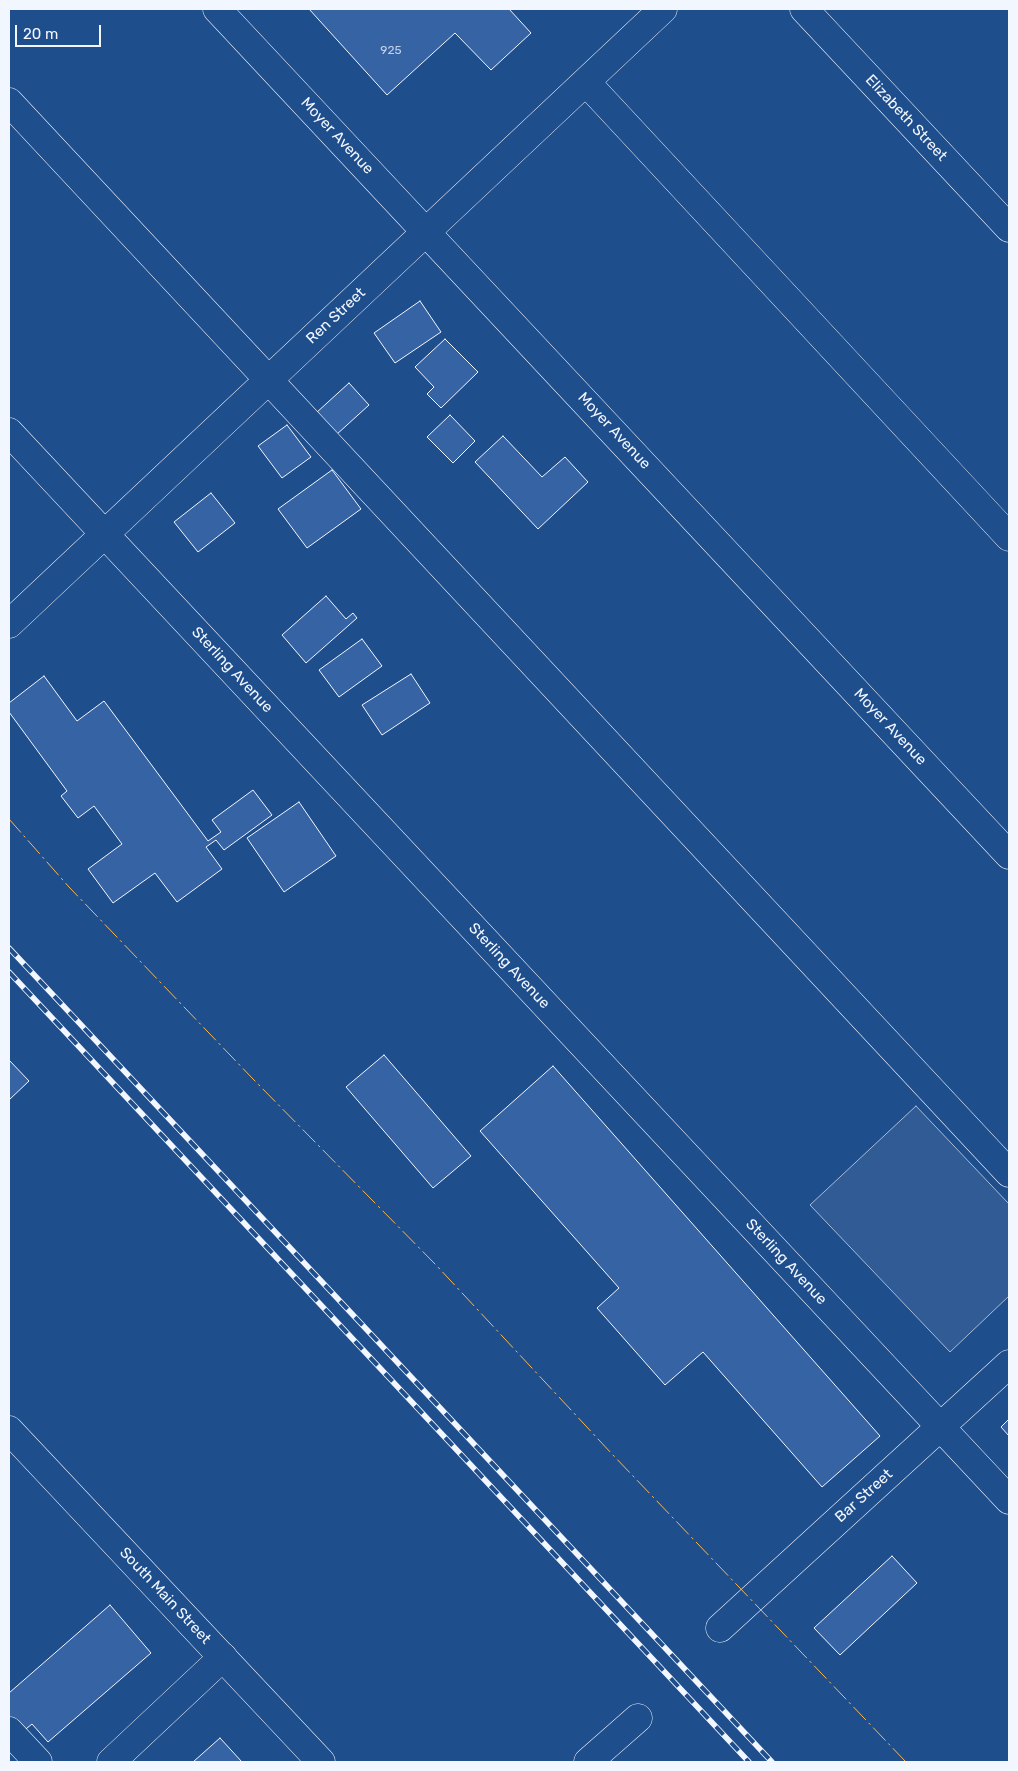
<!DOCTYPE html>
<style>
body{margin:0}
#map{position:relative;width:1018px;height:1771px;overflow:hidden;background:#1f4e8c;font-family:Rubik,sans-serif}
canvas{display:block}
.frame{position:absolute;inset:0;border:10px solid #f2f6ff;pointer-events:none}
.scale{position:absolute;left:15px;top:25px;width:86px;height:22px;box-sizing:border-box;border:2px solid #f2f6ff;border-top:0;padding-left:6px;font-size:15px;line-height:18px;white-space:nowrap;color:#f2f6ff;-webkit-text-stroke:4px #1f4e8c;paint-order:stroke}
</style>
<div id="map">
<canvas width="1018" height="1771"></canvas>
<div class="frame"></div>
<div class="scale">20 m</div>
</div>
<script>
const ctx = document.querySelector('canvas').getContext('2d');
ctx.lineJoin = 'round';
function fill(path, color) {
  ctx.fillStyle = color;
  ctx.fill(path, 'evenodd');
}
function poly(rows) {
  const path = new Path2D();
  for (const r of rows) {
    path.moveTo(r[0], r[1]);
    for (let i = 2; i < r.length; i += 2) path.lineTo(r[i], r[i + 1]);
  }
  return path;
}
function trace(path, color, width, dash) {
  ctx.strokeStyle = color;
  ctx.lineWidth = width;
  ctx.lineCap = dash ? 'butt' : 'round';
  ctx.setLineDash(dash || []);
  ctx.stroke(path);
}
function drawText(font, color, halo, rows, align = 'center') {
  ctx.font = font + ' Rubik,sans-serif';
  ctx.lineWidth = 4;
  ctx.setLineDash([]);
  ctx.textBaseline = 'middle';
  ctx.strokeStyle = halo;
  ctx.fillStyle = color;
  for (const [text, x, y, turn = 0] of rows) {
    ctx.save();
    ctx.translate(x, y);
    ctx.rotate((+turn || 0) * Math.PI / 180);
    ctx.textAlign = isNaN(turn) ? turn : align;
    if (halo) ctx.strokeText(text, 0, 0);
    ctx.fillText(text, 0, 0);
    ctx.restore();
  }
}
const parking = poly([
 [916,1106,1009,1204,1009,1296,950,1352,810,1205,916,1106]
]);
const building = poly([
 [309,9,509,9,531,33,491,70,455,33,387,95,309,9],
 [420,301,441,332,395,363,374,333,420,301],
 [445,339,478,372,441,408,427,394,434,387,415,367,445,339],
 [349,383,369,405,336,435,316,413,349,383],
 [450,415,475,441,453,463,427,437,450,415],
 [287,425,311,457,282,478,258,446,287,425],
 [503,436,542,477,565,457,588,482,538,529,475,462,503,436],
 [332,470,361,509,307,548,278,509,332,470],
 [211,493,235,523,198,552,174,522,211,493],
 [326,596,346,619,353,613,357,618,306,663,282,635,326,596],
 [362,639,382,666,339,697,319,670,362,639],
 [411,674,430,703,382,735,362,705,411,674],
 [44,676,77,721,104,701,208,841,221,832,212,820,253,790,272,815,224,850,216,840,206,847,222,869,177,902,155,873,113,903,88,869,122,844,94,806,78,818,61,796,67,791,9,712,9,703,44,676],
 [299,802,336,856,284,892,247,838,299,802],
 [384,1055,471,1156,433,1188,346,1087,384,1055],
 [9,1060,29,1081,9,1100,9,1060],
 [553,1066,880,1436,822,1487,703,1352,665,1385,597,1308,619,1288,480,1131,553,1066],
 [1009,1419,1009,1436,1001,1427,1009,1419],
 [892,1556,917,1583,840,1655,814,1628,892,1556],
 [110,1605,151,1653,48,1742,32,1724,21,1733,9,1719,9,1693,110,1605],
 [220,1738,242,1762,193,1762,220,1738]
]);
const minor = poly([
 [217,9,1009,855],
 [804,9,1009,228],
 [586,82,1009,537],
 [9,102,1009,1173],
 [9,432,1009,1500],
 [9,624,663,9],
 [720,1628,1009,1364],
 [9,1731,38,1762],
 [111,1762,223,1657],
 [588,1762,638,1718]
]);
const major = poly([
 [9,1430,321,1762]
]);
const rail = poly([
 [9,948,772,1762],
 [9,972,749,1762]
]);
const power = poly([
 [9,819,69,887,254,1080,436,1265,612,1454,906,1762]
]);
const numberNames = [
 ["925",391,51]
];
const streetNames = [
 ["Elizabeth Street",906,118,47],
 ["Moyer Avenue",337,136,47],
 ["Ren Street",336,316,-43],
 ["Moyer Avenue",614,431,47],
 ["Sterling Avenue",232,670,47],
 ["Moyer Avenue",890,727,47],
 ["Sterling Avenue",509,966,47],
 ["Sterling Avenue",786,1262,47],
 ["Bar Street",864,1496,-42],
 ["South Main Street",165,1596,47]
];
fill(parking, '#305b95');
trace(parking, '#a8bbd7', 1);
fill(building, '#3563a3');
trace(building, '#f2f6ff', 1);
trace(minor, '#f2f6ff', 29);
trace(major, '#f2f6ff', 29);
trace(minor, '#1f4e8c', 28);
trace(major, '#1f4e8c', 28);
trace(rail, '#f2f6ff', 5.5);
trace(rail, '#1f4e8c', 4, [11]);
trace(power, '#ffb74d', 1, [18, 4, 2.5, 4]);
drawText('12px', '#c3d1e8', null, numberNames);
drawText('15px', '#f2f6ff', '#1f4e8c', streetNames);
</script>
